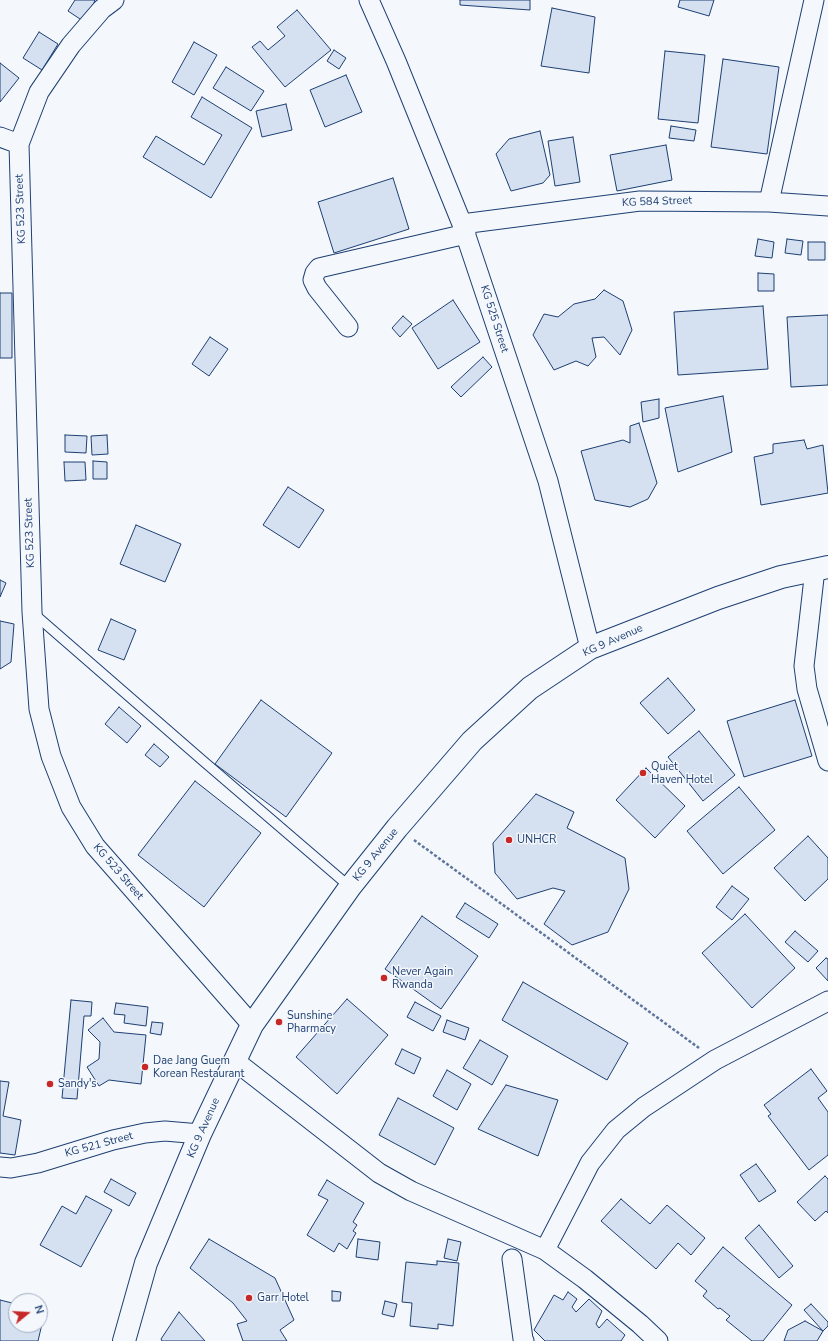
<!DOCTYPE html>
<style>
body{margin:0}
#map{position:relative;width:828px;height:1341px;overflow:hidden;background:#f4f7fb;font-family:"Nunito Sans",sans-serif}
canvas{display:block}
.north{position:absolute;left:8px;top:1293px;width:40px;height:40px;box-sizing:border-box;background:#f4f7fb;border:1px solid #9eadc5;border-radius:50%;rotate:72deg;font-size:11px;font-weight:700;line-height:16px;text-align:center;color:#1d3f73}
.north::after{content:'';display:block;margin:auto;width:14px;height:18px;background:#c62828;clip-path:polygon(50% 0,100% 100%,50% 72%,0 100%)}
</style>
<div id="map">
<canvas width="828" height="1341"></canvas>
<div class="north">N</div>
</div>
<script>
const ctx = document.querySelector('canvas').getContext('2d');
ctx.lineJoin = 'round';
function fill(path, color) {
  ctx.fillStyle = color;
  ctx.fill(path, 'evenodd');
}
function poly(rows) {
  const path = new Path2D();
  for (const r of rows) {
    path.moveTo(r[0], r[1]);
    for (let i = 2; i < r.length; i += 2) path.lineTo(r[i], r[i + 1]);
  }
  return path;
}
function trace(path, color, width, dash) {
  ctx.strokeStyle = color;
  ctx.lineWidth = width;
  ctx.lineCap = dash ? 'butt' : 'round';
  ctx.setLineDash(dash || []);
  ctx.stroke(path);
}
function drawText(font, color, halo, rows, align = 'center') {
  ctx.font = font + ' "Nunito Sans",sans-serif';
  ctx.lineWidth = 3;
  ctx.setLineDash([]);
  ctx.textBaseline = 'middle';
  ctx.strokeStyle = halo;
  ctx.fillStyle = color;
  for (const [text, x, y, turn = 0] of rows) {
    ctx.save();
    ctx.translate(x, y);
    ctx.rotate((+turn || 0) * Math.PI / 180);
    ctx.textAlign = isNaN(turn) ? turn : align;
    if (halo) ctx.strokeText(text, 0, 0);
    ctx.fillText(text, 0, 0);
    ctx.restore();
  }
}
const building = poly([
 [75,0,94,0,95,1,83,21,68,11,75,0],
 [460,0,530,0,530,10,460,5,460,0],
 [680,0,714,0,709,16,678,7,680,0],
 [552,8,595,17,589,73,541,66,552,8],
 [297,10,331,50,285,87,252,47,260,41,268,50,285,36,277,27,297,10],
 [39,32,58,44,42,70,23,58,39,32],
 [194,42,217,55,194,95,172,82,194,42],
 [334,50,346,58,339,69,327,61,334,50],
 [665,51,705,55,698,123,658,119,665,51],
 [723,59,779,67,767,154,711,147,723,59],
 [0,63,19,78,0,102,0,63],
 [226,67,264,91,251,111,213,88,226,67],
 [346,75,362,112,325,127,310,90,346,75],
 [202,97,252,128,211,198,143,157,156,136,204,165,222,135,191,117,202,97],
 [286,104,292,130,262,137,256,111,286,104],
 [671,126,696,130,694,141,669,138,671,126],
 [540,131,550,175,543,183,511,191,496,154,509,139,540,131],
 [573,137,580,182,555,186,548,141,573,137],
 [666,145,672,180,617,191,610,155,666,145],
 [393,178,409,229,334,253,318,202,393,178],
 [758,239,774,242,772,258,755,256,758,239],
 [787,239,803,241,801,255,785,253,787,239],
 [808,242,825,242,825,260,808,260,808,242],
 [758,273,774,274,774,291,758,291,758,273],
 [604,290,623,301,632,330,620,355,604,337,592,338,596,357,588,366,576,361,554,370,533,335,544,314,558,317,574,304,595,299,604,290],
 [0,293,12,293,12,358,0,358,0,293],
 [453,300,480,342,438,369,412,328,453,300],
 [763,306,768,369,678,375,674,312,763,306],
 [828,315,828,385,791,387,787,317,828,315],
 [403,316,412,324,400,337,392,328,403,316],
 [210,337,228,349,209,376,192,364,210,337],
 [483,357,492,367,461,397,451,387,483,357],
 [723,396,732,452,678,472,665,408,723,396],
 [659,399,659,418,643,422,641,402,659,399],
 [639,423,657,483,648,499,630,507,595,500,581,451,623,440,630,443,630,426,639,423],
 [65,435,87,436,86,453,65,452,65,435],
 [107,435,108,454,92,455,91,436,107,435],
 [804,440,807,449,823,445,828,493,761,505,754,457,773,453,773,444,804,440],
 [93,461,107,462,107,479,93,479,93,461],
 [64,462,85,462,86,480,65,481,64,462],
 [288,487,324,510,299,548,263,525,288,487],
 [136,525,181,544,165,582,120,564,136,525],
 [0,580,6,583,0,597,0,580],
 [111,619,136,630,124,660,98,650,111,619],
 [0,621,14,624,11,662,0,669,0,621],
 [668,678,695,710,668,734,640,703,668,678],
 [261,700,332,753,286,817,215,764,261,700],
 [795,700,812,756,744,777,727,721,795,700],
 [119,707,141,726,127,743,105,724,119,707],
 [699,731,735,775,703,801,668,757,699,731],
 [154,744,169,757,160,767,145,755,154,744],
 [646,768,685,806,655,838,616,800,646,768],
 [195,781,261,833,204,907,138,855,195,781],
 [739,787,775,830,723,874,687,831,739,787],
 [536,794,574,812,567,828,625,858,629,889,608,932,572,945,544,924,565,891,553,888,517,899,495,873,493,843,536,794],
 [808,836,828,858,828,879,805,901,774,868,808,836],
 [732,886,749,899,732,920,716,907,732,886],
 [465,903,498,924,489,938,456,917,465,903],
 [745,914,795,968,752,1008,702,953,745,914],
 [422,916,478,956,441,1009,385,969,422,916],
 [795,931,818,951,808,962,785,942,795,931],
 [826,958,828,959,828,981,816,968,826,958],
 [523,982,628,1043,607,1080,502,1020,523,982],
 [347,999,388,1035,337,1094,296,1057,347,999],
 [71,1000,92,1002,91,1016,84,1016,77,1099,62,1098,71,1000],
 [415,1002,441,1016,433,1031,407,1017,415,1002],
 [116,1003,148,1007,146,1026,124,1023,125,1015,114,1014,116,1003],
 [103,1018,114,1032,146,1035,141,1084,109,1080,99,1086,87,1067,99,1059,100,1042,88,1030,103,1018],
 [447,1020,469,1028,465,1040,443,1032,447,1020],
 [152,1022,163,1023,161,1035,150,1033,152,1022],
 [480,1040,508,1056,492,1085,463,1068,480,1040],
 [402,1049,421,1058,414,1074,395,1064,402,1049],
 [811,1069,827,1091,818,1098,828,1112,828,1155,809,1170,768,1116,771,1114,764,1105,811,1069],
 [447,1070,471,1084,457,1110,433,1096,447,1070],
 [0,1081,9,1082,3,1116,21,1120,15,1155,0,1153,0,1081],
 [506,1085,558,1100,538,1156,478,1129,506,1085],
 [398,1098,454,1128,435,1165,379,1135,398,1098],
 [756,1164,776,1191,759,1202,740,1175,756,1164],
 [825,1176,828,1179,828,1213,826,1211,815,1221,797,1202,825,1176],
 [111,1179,136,1193,129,1206,104,1192,111,1179],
 [327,1180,364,1203,353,1222,357,1225,353,1231,356,1233,347,1249,339,1243,334,1252,307,1235,328,1200,318,1195,327,1180],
 [86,1196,112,1210,81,1267,40,1245,62,1206,76,1214,86,1196],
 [621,1199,650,1224,667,1205,705,1238,691,1255,678,1243,656,1269,601,1221,621,1199],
 [759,1225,793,1266,779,1278,745,1238,759,1225],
 [209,1239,275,1278,294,1320,280,1330,287,1341,243,1341,237,1324,247,1321,233,1303,190,1268,209,1239],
 [358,1239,380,1242,378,1260,356,1257,358,1239],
 [448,1239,461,1242,457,1261,444,1258,448,1239],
 [723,1247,792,1305,763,1341,752,1341,726,1320,730,1316,720,1308,718,1309,703,1296,707,1291,695,1281,723,1247],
 [437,1261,459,1263,453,1326,438,1324,438,1329,410,1326,412,1303,402,1302,406,1262,437,1265,437,1261],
 [332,1291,341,1292,340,1301,332,1301,332,1291],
 [568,1292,577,1299,572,1307,576,1312,589,1299,602,1311,596,1324,599,1328,607,1319,625,1335,621,1341,545,1341,534,1330,554,1295,563,1300,568,1292],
 [0,1300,16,1304,16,1325,40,1325,40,1310,45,1311,38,1341,0,1341,0,1300],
 [385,1301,397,1304,394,1317,382,1314,385,1301],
 [811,1304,828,1322,828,1326,823,1331,804,1310,811,1304],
 [179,1312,205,1341,162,1341,161,1339,179,1312],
 [805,1321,823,1331,817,1341,784,1341,788,1330,805,1321]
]);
const path = poly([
 [414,840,699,1048]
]);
const lane = poly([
 [33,613,202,760,350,887]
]);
const street = poly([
 [114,0,102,9,71,45,39,92,19,144,32,612,39,709,51,756,71,807,95,846,252,1025],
 [369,0,396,61,462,224,548,481,590,648],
 [0,137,19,144],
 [769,202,814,0],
 [462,224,640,201,769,202,828,206],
 [348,327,317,288,313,280,315,273,319,268,466,234],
 [815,569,804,666,807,689,828,761],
 [235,1061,379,1173,411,1191,545,1250,585,1279,640,1324,658,1341],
 [0,1167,11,1168,38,1163,113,1140,145,1133,165,1131,200,1134],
 [545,1250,590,1163,616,1130,644,1107,715,1060,828,1001],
 [512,1259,523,1339,524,1341]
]);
const secondary = poly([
 [124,1341,146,1263,200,1134,252,1025,350,887,397,828,472,741,530,688,590,648,718,598,781,577,828,567]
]);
const markers = [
 [643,773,4,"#c62828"],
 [509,840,4,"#c62828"],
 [384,978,4,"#c62828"],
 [279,1022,4,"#c62828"],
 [145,1067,4,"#c62828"],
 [50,1084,4,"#c62828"],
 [249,1298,4,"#c62828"]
];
const streetNames = [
 ["KG 584 Street",657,202,-2],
 ["KG 523 Street",21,209,-92],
 ["KG 525 Street",494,319,72],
 ["KG 523 Street",30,533,-92],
 ["KG 9 Avenue",613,641,-24],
 ["KG 9 Avenue",376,855,-51],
 ["KG 523 Street",118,872,49],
 ["KG 9 Avenue",204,1128,-66],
 ["KG 521 Street",99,1145,-15]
];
const poiNames = [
 ["Quiet",651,767],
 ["Haven Hotel",651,780],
 ["UNHCR",517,840],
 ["Never Again",392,972],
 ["Rwanda",392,985],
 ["Sunshine",287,1016],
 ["Pharmacy",287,1029],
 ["Dae Jang Guem",153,1061],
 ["Korean Restaurant",153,1074],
 ["Sandy's",58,1084],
 ["Garr Hotel",257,1298]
];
fill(building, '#d5e0f0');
trace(building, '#1d3f73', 1);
trace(lane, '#1d3f73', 11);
trace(street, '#1d3f73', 21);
trace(secondary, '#1d3f73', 24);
trace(path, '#5e769c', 2.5, [3, 2]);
trace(lane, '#f4f7fb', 9);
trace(street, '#f4f7fb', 19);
trace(secondary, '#f4f7fb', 22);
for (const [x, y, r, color] of markers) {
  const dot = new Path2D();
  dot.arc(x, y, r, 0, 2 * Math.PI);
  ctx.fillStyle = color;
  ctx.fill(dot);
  trace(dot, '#f4f7fb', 1.5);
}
drawText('11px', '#1d3f73', '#f4f7fb', streetNames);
drawText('11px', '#1d3f73', '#f4f7fb', poiNames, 'left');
</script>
